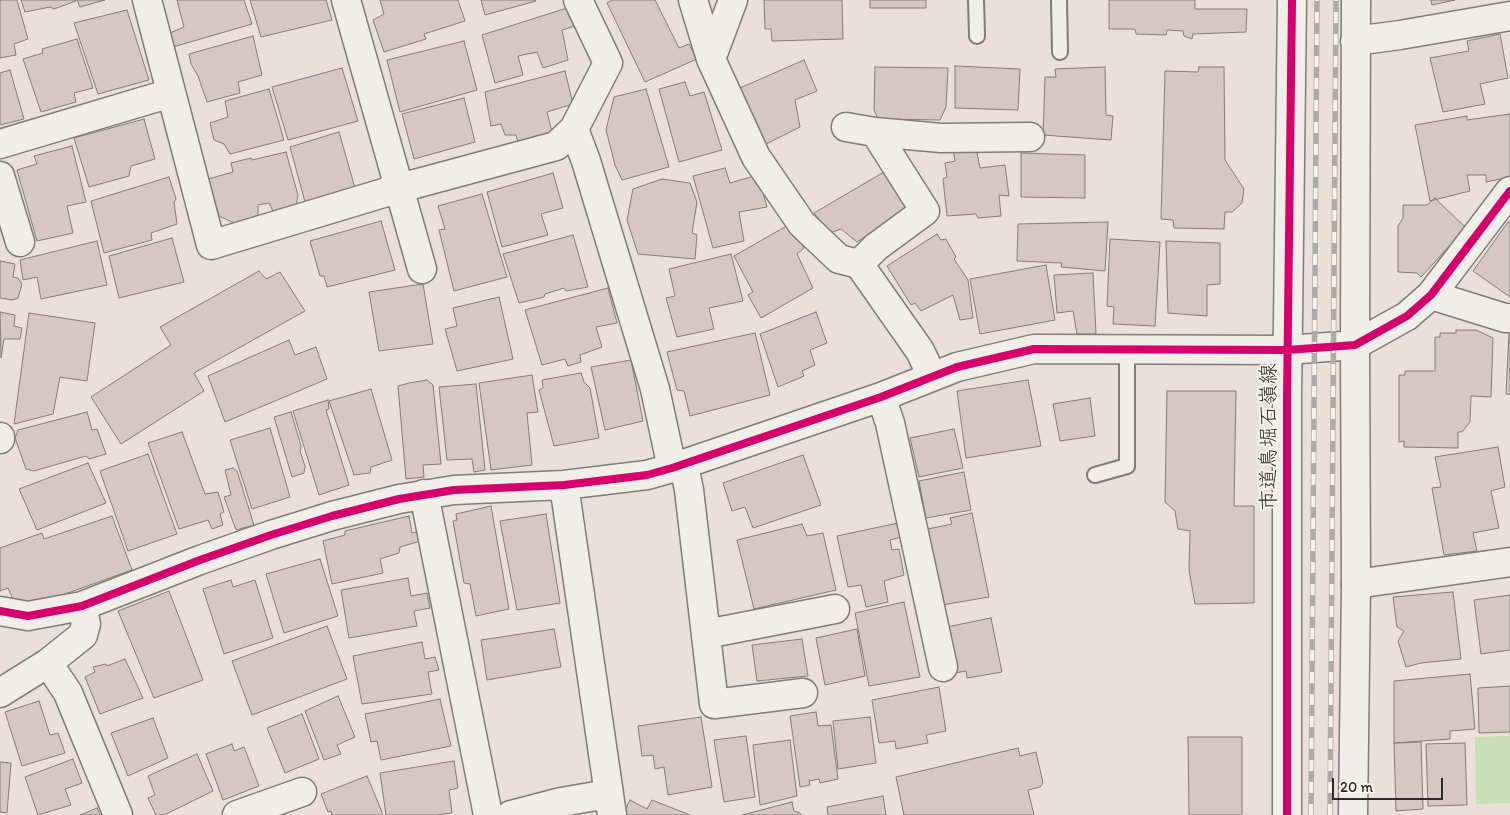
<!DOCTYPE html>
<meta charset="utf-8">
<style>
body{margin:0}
#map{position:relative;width:1510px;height:815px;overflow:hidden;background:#eadfd9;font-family:Itim,sans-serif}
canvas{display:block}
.scale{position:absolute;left:1332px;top:778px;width:111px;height:22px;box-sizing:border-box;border:2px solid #2b2b2b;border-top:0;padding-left:6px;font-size:15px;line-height:18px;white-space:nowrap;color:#2b2b2b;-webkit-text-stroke:4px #f7f3e8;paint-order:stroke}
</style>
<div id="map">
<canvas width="1510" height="815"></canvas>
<div class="scale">20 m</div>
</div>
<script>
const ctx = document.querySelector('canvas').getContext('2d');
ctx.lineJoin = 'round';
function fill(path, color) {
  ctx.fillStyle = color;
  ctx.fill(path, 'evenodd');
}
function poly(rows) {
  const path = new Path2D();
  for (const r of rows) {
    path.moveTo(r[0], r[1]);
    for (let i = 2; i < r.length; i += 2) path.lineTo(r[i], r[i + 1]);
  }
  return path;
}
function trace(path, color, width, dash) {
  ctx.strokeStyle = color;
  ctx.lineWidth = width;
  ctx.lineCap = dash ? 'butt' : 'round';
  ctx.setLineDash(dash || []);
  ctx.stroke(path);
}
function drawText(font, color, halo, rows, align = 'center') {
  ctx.font = font + ' Itim,"Klee One",sans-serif';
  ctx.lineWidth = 4;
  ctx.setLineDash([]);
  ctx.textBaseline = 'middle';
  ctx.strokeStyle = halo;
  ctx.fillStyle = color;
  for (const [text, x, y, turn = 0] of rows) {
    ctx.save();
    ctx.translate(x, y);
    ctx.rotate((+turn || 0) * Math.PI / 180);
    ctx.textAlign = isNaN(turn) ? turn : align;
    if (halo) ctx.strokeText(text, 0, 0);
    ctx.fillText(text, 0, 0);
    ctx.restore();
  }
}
const green = poly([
 [1510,736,1510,803,1476,804,1475,737]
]);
const building = poly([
 [0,0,17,0,28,39,14,44,16,55,0,58,0,0],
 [21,0,76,0,76,1,54,9,50,7,25,12,21,0],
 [77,0,105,0,80,7,77,0],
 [177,0,244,0,252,24,173,47,170,33,184,27,177,0],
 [250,0,326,0,332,20,261,37,250,0],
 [380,0,458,0,465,21,424,34,426,39,384,52,373,20,384,14,380,0],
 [481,0,535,0,536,1,485,15,481,0],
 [612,0,655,0,679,48,689,44,697,59,645,82,607,3,612,0],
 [764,0,842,0,843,39,772,41,771,29,765,29,764,0],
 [870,0,926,0,926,8,870,8,870,0],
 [1109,0,1195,0,1195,9,1247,9,1246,32,1193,34,1192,39,1184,36,1183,31,1167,30,1166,35,1136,34,1135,29,1109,29,1109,0],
 [1431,0,1455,0,1432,5,1431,0],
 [567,8,575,26,562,30,568,60,543,68,537,52,518,56,523,75,495,83,482,35,567,8],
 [127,10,149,80,98,94,74,23,127,10],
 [1500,34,1508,78,1480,84,1485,104,1443,112,1430,58,1469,51,1467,41,1500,34],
 [253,36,262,75,238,82,240,93,207,102,198,76,191,64,189,54,253,36],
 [77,39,93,88,74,93,76,102,41,112,23,59,43,53,42,49,77,39],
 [464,41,477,90,400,112,387,60,464,41],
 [804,60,817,91,795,100,800,127,766,144,740,88,804,60],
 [955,66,1020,69,1018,110,955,108,955,66],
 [875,67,948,68,946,107,940,120,878,119,874,110,875,67],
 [1105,67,1106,115,1113,116,1111,140,1043,135,1045,77,1056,77,1055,69,1105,67],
 [1199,67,1224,67,1225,160,1244,189,1242,203,1232,212,1225,212,1224,229,1174,228,1173,220,1161,219,1165,71,1198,72,1199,67],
 [342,68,358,121,288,140,272,87,342,68],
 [10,70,24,119,0,125,0,73,10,70],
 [565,71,573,104,547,112,552,132,518,142,516,135,505,135,501,124,491,126,485,92,565,71],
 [685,82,690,96,704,92,722,150,679,162,659,89,685,82],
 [269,89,284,140,230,154,224,144,214,140,210,123,228,117,225,101,269,89],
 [646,89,669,167,622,180,615,165,606,130,614,97,646,89],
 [464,98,475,142,414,159,402,114,464,98],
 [1510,114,1510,177,1486,182,1486,175,1467,175,1470,191,1430,201,1415,125,1467,116,1467,120,1510,114],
 [144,119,155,159,131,166,129,176,89,187,74,138,144,119],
 [339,132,355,188,305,202,290,147,339,132],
 [72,146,86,202,67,206,73,233,37,241,17,170,37,164,34,156,72,146],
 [953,148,976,148,980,168,1005,165,1009,196,999,195,1001,216,978,218,976,214,947,216,943,179,947,177,945,163,955,161,953,148],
 [286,152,298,195,296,206,273,211,269,203,258,205,258,215,236,224,219,216,208,179,233,172,231,163,251,158,252,160,286,152],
 [1021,153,1085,155,1085,198,1021,197,1021,153],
 [725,168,730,183,758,175,767,207,739,212,744,241,713,248,693,176,725,168],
 [884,172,907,205,905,211,857,242,841,229,830,233,814,213,884,172],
 [553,173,563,208,541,214,548,235,502,247,487,192,553,173],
 [169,177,176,199,174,202,177,224,151,233,152,240,104,253,91,201,169,177],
 [662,179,690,183,697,202,692,233,697,235,695,259,638,254,627,220,633,189,662,179],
 [482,194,507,277,454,291,439,230,445,229,438,206,482,194],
 [1435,198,1466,228,1421,277,1417,273,1398,272,1398,226,1403,218,1403,205,1427,205,1435,198],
 [381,221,395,270,327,287,324,276,320,276,310,241,381,221],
 [1108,222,1105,271,1061,267,1062,263,1017,261,1018,224,1108,222],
 [1508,222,1510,223,1510,297,1473,271,1508,222],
 [790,224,804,248,797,254,813,288,761,318,748,295,753,292,734,256,790,224],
 [937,234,941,240,946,239,956,257,954,259,968,280,973,318,960,320,953,295,921,311,915,303,911,305,887,266,937,234],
 [573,235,588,287,566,291,564,288,545,294,544,297,519,303,503,254,573,235],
 [172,238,184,282,119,298,109,256,172,238],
 [1110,239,1160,242,1155,326,1113,324,1114,307,1107,306,1110,239],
 [97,241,107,285,41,299,37,277,23,280,20,260,97,241],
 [1166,241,1220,243,1220,284,1207,285,1207,316,1168,313,1166,241],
 [731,254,743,301,709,308,714,329,677,337,666,298,675,296,669,269,731,254],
 [0,261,15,264,13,277,18,278,22,284,18,298,12,300,0,298,0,261],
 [1046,265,1055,320,980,334,970,279,1046,265],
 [259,271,266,279,280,272,305,311,194,373,204,391,121,444,91,397,171,345,160,327,259,271],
 [1093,273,1096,334,1077,334,1073,311,1057,313,1054,275,1093,273],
 [423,284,433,344,379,351,369,292,423,284],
 [608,288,617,323,596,327,602,347,580,355,581,362,568,366,565,359,542,365,525,310,608,288],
 [499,297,513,359,457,371,445,329,457,326,453,308,499,297],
 [0,312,15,315,14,326,22,328,20,339,4,339,1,358,0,312],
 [816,312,827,343,810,350,815,365,802,371,804,376,778,387,760,334,816,312],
 [29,313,95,323,87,381,60,377,53,414,14,424,29,313],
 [1456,330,1476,330,1493,338,1491,397,1471,396,1470,422,1462,432,1458,432,1458,448,1404,447,1404,441,1399,442,1399,375,1405,375,1405,371,1435,371,1435,337,1440,337,1440,333,1456,333,1456,330],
 [755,333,770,395,690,416,684,391,677,390,667,352,755,333],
 [1509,334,1510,334,1510,394,1506,394,1509,334],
 [289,340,295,355,316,347,327,379,225,422,208,376,289,340],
 [631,360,643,421,605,430,591,367,631,360],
 [581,373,584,382,590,388,599,438,554,446,539,390,543,388,542,380,581,373],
 [532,375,538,412,527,413,532,465,491,470,479,383,532,375],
 [427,380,433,385,441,464,423,465,424,477,406,479,398,386,409,383,427,380],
 [1028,380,1041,446,966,458,957,391,1028,380],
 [476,384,485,470,474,472,472,459,447,460,439,387,476,384],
 [371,389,392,460,371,467,370,473,354,475,329,401,371,389],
 [1167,391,1236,391,1234,506,1254,506,1254,603,1195,604,1189,570,1190,531,1178,529,1175,511,1165,502,1167,391],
 [1090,398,1095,436,1060,441,1053,404,1090,398],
 [328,400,329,409,326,410,349,485,319,495,293,411,328,400],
 [87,412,92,430,97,429,106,454,89,459,86,456,34,471,26,469,15,438,18,430,87,412],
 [291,412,301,446,300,451,305,466,304,473,292,477,274,417,291,412],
 [270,428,290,497,252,509,230,440,270,428],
 [954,429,963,468,919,477,910,438,954,429],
 [182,432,205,494,218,492,224,512,220,514,223,525,212,529,208,520,179,529,148,443,182,432],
 [1498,447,1505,487,1491,491,1499,528,1473,533,1477,551,1444,555,1432,488,1441,487,1435,457,1498,447],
 [148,454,177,534,128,551,100,471,148,454],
 [803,455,821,505,753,528,745,507,732,511,723,483,803,455],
 [88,463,106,503,37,530,19,489,88,463],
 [233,468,237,471,254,525,236,530,224,497,231,495,225,470,233,468],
 [964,472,971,510,926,518,919,481,964,472],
 [491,506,509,609,476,616,470,584,464,583,453,521,457,520,456,514,491,506],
 [972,513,989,597,942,605,928,529,952,524,950,518,972,513],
 [546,514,560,603,517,610,500,521,546,514],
 [112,516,132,570,37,604,30,601,15,604,8,588,0,591,0,548,42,533,44,539,112,516],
 [409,516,412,533,423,531,424,540,400,547,399,553,380,559,383,573,332,584,323,541,345,535,345,531,409,516],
 [903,522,906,536,890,540,892,550,899,549,904,575,884,581,888,602,866,607,861,585,848,587,837,536,903,522],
 [802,524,807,536,823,533,836,590,754,609,737,540,802,524],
 [320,559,338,616,284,633,266,574,320,559],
 [408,578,411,596,427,593,430,608,414,611,417,626,349,638,341,590,408,578],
 [231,580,233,587,255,580,273,638,224,654,203,589,231,580],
 [169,591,203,680,154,698,118,611,169,591],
 [1453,592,1461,659,1421,663,1406,667,1398,641,1404,631,1397,627,1393,597,1453,592],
 [1510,595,1510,650,1481,654,1474,600,1510,595],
 [904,602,920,677,869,686,855,613,904,602],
 [991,618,1002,672,967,678,966,671,955,673,947,627,991,618],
 [327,626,347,679,252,715,232,661,327,626],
 [554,629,561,667,487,680,481,640,554,629],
 [857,629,865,676,825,685,816,638,857,629],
 [802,639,808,676,757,681,752,645,802,639],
 [422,642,425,659,435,657,439,670,428,672,432,694,362,704,353,656,422,642],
 [125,659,143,698,100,714,85,677,95,672,93,667,106,664,107,666,125,659],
 [1470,674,1475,729,1450,731,1450,739,1394,743,1394,681,1470,674],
 [1510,686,1510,732,1479,733,1478,688,1510,686],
 [939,687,946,731,926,735,928,743,896,749,895,741,879,743,872,700,939,687],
 [338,696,355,737,337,745,341,754,324,760,305,711,338,696],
 [440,699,451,746,381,760,377,741,371,742,365,714,440,699],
 [39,701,50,735,58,733,65,753,22,766,5,712,39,701],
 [816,712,818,726,831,725,838,779,820,783,819,779,809,781,810,785,800,787,790,716,816,712],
 [302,714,319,759,285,773,267,728,302,714],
 [701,717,712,787,668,795,664,767,655,769,653,755,642,756,638,726,701,717],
 [870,717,876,763,838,769,833,721,870,717],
 [153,718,168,758,128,776,111,733,153,718],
 [746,736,755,797,724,802,714,740,746,736],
 [1188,737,1242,737,1242,815,1189,815,1188,737],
 [790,740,797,796,760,805,753,745,790,740],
 [1421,742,1423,809,1396,811,1394,743,1421,742],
 [1465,743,1467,805,1428,806,1426,744,1465,743],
 [232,744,234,751,244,747,259,786,223,800,206,754,232,744],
 [1018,748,1020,756,1036,752,1043,783,1040,787,1028,790,1034,815,904,815,896,777,1018,748],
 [197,754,213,791,164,815,156,815,148,798,155,795,148,776,197,754],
 [73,759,82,783,65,789,71,805,38,815,25,777,73,759],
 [454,761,458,788,449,790,452,813,436,815,386,815,380,773,454,761],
 [0,762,11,763,7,813,0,812,0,762],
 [367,776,382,812,382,815,332,815,331,811,328,812,321,794,367,776],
 [883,796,886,815,828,815,827,807,883,796],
 [630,800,647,809,652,800,690,815,627,815,623,813,630,800],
 [792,802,794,811,800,813,801,815,742,815,792,802],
 [97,808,100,815,80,815,97,808]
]);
const lane = poly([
 [976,0,977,36],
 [1059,0,1060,52],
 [1095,475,1127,466,1127,349]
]);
const street = poly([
 [147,0,211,245,400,188,556,146,574,129,608,63,578,0],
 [346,0,422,269],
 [693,0,711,59],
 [733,0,711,59,756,157,802,224,839,259,859,264,920,351,932,376],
 [1355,41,1400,35,1510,16],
 [846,127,875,132],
 [574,129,586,161,655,389,672,468],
 [0,144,171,93],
 [0,176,20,242],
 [859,264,876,247,925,211,875,132,941,138,1030,137],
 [1431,295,1505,318,1510,318],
 [881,397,890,423,943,667],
 [0,437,0,439],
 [684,465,689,490,714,704,803,693],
 [564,485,612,815],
 [424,494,488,815],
 [1356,584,1510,562],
 [0,611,28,616,82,606,200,560,271,535,332,516,399,499,454,490,564,485,647,475,672,468,881,397,957,367,1034,349,1287,350,1355,345,1407,316,1431,295,1510,191],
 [706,634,835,609],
 [48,663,68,693,118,815],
 [0,693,48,663,83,635,86,624,82,606],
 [237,815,302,792],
 [511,815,561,802,608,794]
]);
const secondary = poly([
 [1287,815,1287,399,1292,0],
 [1353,815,1356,584,1355,345,1356,0]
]);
const rail = poly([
 [1311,815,1317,0],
 [1330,815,1336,0]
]);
const cycleway = poly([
 [0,611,28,616,82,606,200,560,271,535,332,516,399,499,454,490,564,485,647,475,672,468,881,397,957,367,1034,349,1287,350,1355,345,1407,316,1431,295,1510,191],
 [1287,815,1287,399,1292,0]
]);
const streetNames = [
 ["市道鳥堀石嶺線",1270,437,-90]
];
fill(green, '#c8dfba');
fill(building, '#d6c7c2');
trace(building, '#817c79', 1);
trace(lane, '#817c79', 18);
trace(street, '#817c79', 31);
trace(secondary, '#817c79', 31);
trace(lane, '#f1eeea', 14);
trace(street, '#f1eeea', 28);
trace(secondary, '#f1eeea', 28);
trace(rail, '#adaaa8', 5.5);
trace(rail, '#f7f3e8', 4, [11]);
trace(cycleway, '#d6006c', 8);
drawText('21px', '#2b2b2b', '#f7f3e8', streetNames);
</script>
